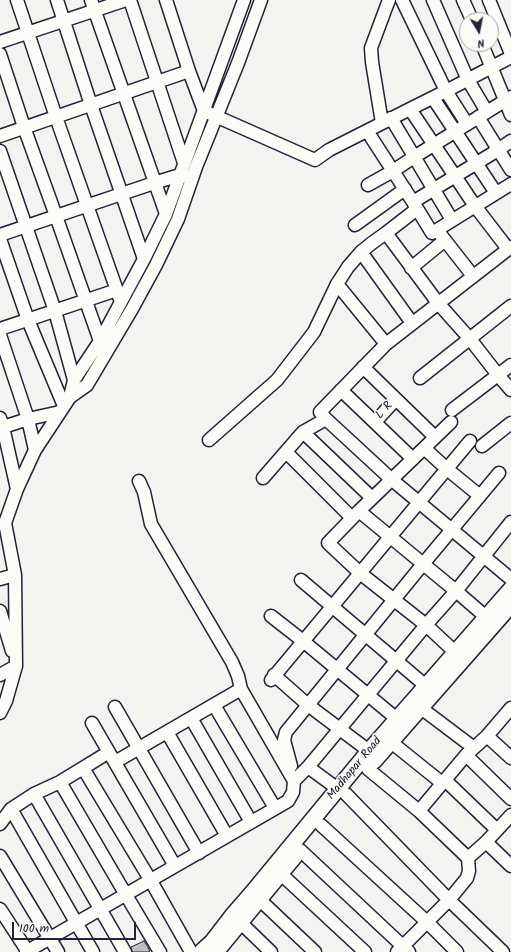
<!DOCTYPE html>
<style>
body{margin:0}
#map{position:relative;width:511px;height:952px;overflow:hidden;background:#f4f3ef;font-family:Kalam,sans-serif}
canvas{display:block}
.north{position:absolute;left:459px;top:12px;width:40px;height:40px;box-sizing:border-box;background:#fdfcf7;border:1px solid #a5a5ac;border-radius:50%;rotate:170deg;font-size:11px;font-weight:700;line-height:16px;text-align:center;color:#22223b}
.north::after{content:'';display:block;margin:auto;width:14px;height:18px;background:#22223b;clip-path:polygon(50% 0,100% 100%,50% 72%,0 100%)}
.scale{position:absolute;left:12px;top:922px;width:124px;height:18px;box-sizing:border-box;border:2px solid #22223b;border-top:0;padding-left:5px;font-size:12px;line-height:14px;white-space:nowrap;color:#22223b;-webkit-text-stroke:3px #fdfcf7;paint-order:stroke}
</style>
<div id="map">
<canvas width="511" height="952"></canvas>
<div class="north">N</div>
<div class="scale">100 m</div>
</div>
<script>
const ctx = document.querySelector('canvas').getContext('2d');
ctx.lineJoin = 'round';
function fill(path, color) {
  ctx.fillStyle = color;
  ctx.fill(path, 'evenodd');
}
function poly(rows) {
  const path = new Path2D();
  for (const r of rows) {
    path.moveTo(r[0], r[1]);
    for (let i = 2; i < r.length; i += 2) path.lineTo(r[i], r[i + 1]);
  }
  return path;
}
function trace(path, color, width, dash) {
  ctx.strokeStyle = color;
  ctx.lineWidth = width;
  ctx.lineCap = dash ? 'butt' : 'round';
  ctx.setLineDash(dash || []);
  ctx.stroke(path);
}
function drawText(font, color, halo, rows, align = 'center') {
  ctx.font = font + ' Kalam,sans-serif';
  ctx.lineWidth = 3;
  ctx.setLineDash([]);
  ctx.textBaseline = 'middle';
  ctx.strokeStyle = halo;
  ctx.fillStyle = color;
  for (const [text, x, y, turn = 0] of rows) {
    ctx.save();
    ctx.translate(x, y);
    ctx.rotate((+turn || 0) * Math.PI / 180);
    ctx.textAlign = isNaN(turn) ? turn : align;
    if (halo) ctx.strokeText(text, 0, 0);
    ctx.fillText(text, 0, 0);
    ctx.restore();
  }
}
const building = poly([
 [144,941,150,951,148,952,132,952,131,947,144,941]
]);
const minor = poly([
 [17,0,56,117,121,302],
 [57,0,91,105,144,259],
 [91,0,166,214],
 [130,0,184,163],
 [166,0,189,71,204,111,315,160,329,150,410,109,446,91,511,57],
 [402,0,446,91,467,124],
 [433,0,468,80,487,112],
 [463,0,472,20],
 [489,0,511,54],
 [0,42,126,0],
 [482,44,511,115],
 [0,54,24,127,56,216,100,341],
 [433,98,496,193],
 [410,109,475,206,508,249],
 [478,117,511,170],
 [391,118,452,220],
 [382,123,372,62,371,48,387,5,389,0],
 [0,136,189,71],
 [371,137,413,202,432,233,511,184],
 [0,151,55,311,74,380],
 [368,185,393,171,414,157,511,97],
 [413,202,498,150,511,141],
 [355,225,405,189],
 [437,230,473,276],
 [386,233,438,303,470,339,498,375,511,390],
 [0,235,154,183,180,175,185,176],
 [0,239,28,320,64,406],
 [361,252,412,323],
 [411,268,445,240],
 [337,284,386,344],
 [0,329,117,290],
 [0,335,28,419,35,450],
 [363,367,435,437],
 [420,378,511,306],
 [341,390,413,459],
 [70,397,74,380,100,341,144,259,166,214,244,0],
 [452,410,511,365],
 [0,418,3,427,17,489],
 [326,419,391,479,511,579],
 [375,422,396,399],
 [451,422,359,511,328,543,360,573,426,625,455,652],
 [0,428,28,419,60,412],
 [303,432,372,498],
 [209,440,277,380,314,332,337,284,348,267,361,252,372,243,386,233,417,209],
 [482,446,511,423],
 [424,448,447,469,480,496],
 [286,452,352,518],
 [263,478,303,432,326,419,320,412,386,344,511,247],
 [359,511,456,591,486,617],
 [0,579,15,575],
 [301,580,426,686],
 [0,611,12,651],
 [271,616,303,641,397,719],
 [0,675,16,666],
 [274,675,308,705,369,751],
 [271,680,470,441],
 [214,705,275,808],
 [115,707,199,853],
 [421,708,474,748],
 [0,713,6,701,16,666,15,575,5,523,17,489,35,450,70,397,87,385,132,309,156,265,178,219,196,167,238,63,261,0],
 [191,718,251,822],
 [92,723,175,866],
 [167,732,227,836],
 [487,736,511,758],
 [391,742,442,783],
 [466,755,511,799],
 [115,762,241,689],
 [291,766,284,740,286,732,423,564,499,473],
 [308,767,338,789],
 [83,768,151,881,191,952],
 [368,769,419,811,468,858],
 [445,780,497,830],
 [294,781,308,767,426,625,456,591,511,522],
 [60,782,126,895,160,952],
 [34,794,125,952],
 [346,794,449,900,503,952],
 [11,809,93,952],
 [419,811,466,755,487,736,511,708],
 [0,824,11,809,34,794,60,782,83,768,109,752],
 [321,825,427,922,457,952],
 [486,842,511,866],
 [300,850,409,952],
 [0,856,58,952],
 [281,874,365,952],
 [260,900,315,952],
 [0,909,28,952],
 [240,922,271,952],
 [26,952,288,801,293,792,294,781,241,689,238,676,232,662,151,524,144,492,139,481],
 [397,952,449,900,467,878,469,871,468,858,486,842,511,815]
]);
const major = poly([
 [374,761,511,605],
 [201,952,212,942,232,916,252,893,369,751,511,589],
 [216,952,295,856]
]);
const streetNames = [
 ["L R",385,411,-48],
 ["Madhapar Road",355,769,-50]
];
fill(building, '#c0bfc2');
trace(building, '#22223b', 1);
trace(minor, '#22223b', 15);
trace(major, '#22223b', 18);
trace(minor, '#fdfcf7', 12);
trace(major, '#fdfcf7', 15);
drawText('12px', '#22223b', '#fdfcf7', streetNames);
</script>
